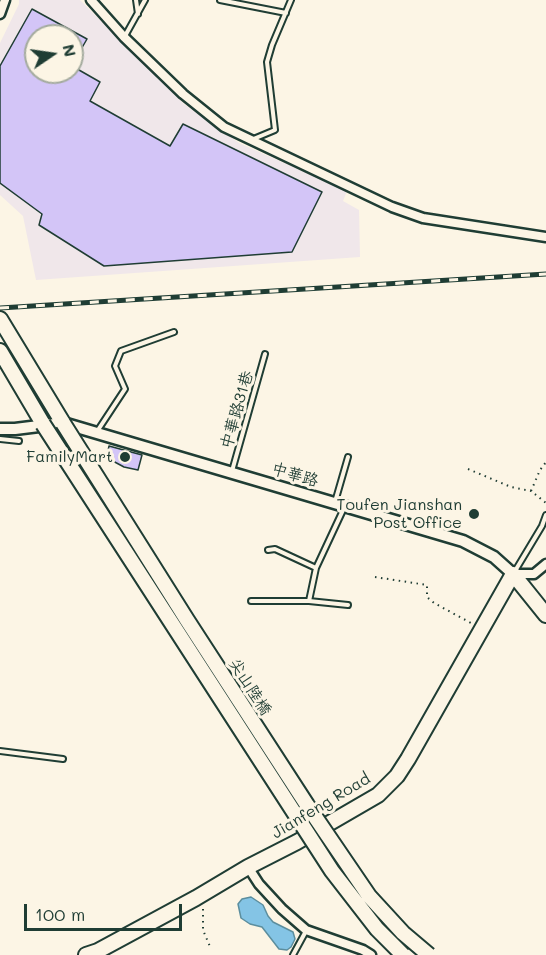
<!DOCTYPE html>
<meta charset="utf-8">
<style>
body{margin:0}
#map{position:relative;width:546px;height:955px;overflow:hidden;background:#fcf5e5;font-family:Mali,sans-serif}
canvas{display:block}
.north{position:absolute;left:24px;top:24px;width:60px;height:60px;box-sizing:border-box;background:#fcf5e5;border:2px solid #a4ab9e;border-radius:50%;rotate:77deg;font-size:16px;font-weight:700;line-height:24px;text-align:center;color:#1f3d34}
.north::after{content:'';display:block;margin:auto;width:21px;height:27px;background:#1f3d34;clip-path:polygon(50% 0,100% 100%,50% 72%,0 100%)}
.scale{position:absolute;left:24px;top:904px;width:158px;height:27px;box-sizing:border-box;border:3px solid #1f3d34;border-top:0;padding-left:8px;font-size:18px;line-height:21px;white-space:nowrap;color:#1f3d34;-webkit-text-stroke:4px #fcf5e5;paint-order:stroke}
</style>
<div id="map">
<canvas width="546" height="955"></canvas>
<div class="north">N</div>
<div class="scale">100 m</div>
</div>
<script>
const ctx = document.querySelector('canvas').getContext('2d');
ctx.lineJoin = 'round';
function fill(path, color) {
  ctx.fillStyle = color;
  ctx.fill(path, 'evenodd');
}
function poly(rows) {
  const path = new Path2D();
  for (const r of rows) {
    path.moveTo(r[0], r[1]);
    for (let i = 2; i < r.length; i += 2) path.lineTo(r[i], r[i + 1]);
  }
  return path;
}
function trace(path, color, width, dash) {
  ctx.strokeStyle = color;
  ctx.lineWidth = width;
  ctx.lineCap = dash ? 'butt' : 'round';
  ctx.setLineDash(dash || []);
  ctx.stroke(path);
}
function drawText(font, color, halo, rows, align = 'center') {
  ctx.font = font + ' Mali,"LXGW WenKai TC",sans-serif';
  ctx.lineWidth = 6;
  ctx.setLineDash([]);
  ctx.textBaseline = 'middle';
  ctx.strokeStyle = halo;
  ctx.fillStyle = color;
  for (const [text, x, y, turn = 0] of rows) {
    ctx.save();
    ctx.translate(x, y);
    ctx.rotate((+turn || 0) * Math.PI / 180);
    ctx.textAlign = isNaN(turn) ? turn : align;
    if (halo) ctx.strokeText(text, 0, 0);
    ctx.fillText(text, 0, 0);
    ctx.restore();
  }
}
const built = poly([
 [19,0,80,0,184,104,239,143,347,191,343,201,359,210,360,257,36,280,23,216,0,195,0,43,19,4],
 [36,36,72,36,72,72,36,72]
]);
const water = poly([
 [251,897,263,905,268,916,273,922,293,932,295,939,291,947,287,950,279,949,262,927,250,924,241,918,238,904,242,899,251,897]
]);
const building = poly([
 [32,9,87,39,72,65,72,36,36,36,36,72,72,72,72,66,100,82,90,101,170,146,183,124,322,192,292,252,104,266,39,225,42,214,0,183,0,66,32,9],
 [109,446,142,455,138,470,124,467,111,460,108,451,109,446]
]);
const path = poly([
 [468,469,511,487,531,491,546,503],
 [531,491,540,470,546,462],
 [375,577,427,585,427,597,434,603,471,623],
 [203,909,203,930,211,949]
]);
const service = poly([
 [136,0,138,14],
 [220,0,286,13],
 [125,36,145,0],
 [251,140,275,130,267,62,272,45,291,0],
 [98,430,125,389,115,366,121,351,174,332],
 [0,439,19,441],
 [232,471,265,354],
 [335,502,348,457],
 [268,550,275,549,316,568],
 [515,571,542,526,546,515],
 [251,601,309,601,316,568,344,508],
 [309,601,348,605],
 [0,751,63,759],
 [293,955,306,931]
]);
const minor = poly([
 [91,0,124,37,183,94,224,127,392,207,423,218,546,237],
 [0,14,5,0],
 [513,574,534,574,546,564],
 [248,867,259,884,282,909,306,930,363,950,371,955]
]);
const tertiary = poly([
 [0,429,15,429,63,423,463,541,494,557,513,574]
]);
const primary = poly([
 [0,319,63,423],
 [0,351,43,424],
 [86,955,98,951,196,898,248,867,297,842,378,795,397,776,408,759,513,574,546,615]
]);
const rail = poly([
 [0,308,546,274]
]);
const primaryBridge = poly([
 [63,423,187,620,307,805,369,896,403,933,429,955],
 [43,424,332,871,377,929,403,955]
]);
const markers = [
 [125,457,6,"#1f3d34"],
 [474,514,6,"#1f3d34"]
];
const streetNames = [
 ["中華路31巷",237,410,-74],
 ["中華路",295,475,16],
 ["尖山陸橋",250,687,57],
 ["Jianfeng Road",321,806,-31]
];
const poiNames = [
 ["FamilyMart",113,457],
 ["Toufen Jianshan",462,505],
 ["Post Office",462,523]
];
fill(built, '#f0e7ea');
fill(water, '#84c4e5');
trace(water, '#5c8e9e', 1.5);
fill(building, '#d3c5f7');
trace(building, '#1f3d34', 1.5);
trace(service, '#1f3d34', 8);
trace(minor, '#1f3d34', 13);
trace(tertiary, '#1f3d34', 15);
trace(primary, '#1f3d34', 18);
trace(path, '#1f3d34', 2, [1.5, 4.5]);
trace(service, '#fcf5e5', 4);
trace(minor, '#fcf5e5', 8);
trace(tertiary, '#fcf5e5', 10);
trace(primary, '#fcf5e5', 14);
trace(rail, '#1f3d34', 5);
trace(rail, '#fcf5e5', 3, [9]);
trace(primaryBridge, '#1f3d34', 18, []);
trace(primaryBridge, '#fcf5e5', 14);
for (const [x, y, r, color] of markers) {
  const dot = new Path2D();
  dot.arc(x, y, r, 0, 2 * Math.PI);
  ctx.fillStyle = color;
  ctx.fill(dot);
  trace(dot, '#fcf5e5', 2);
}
drawText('16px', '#1f3d34', '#fcf5e5', streetNames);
drawText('16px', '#1f3d34', '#fcf5e5', poiNames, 'right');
</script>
